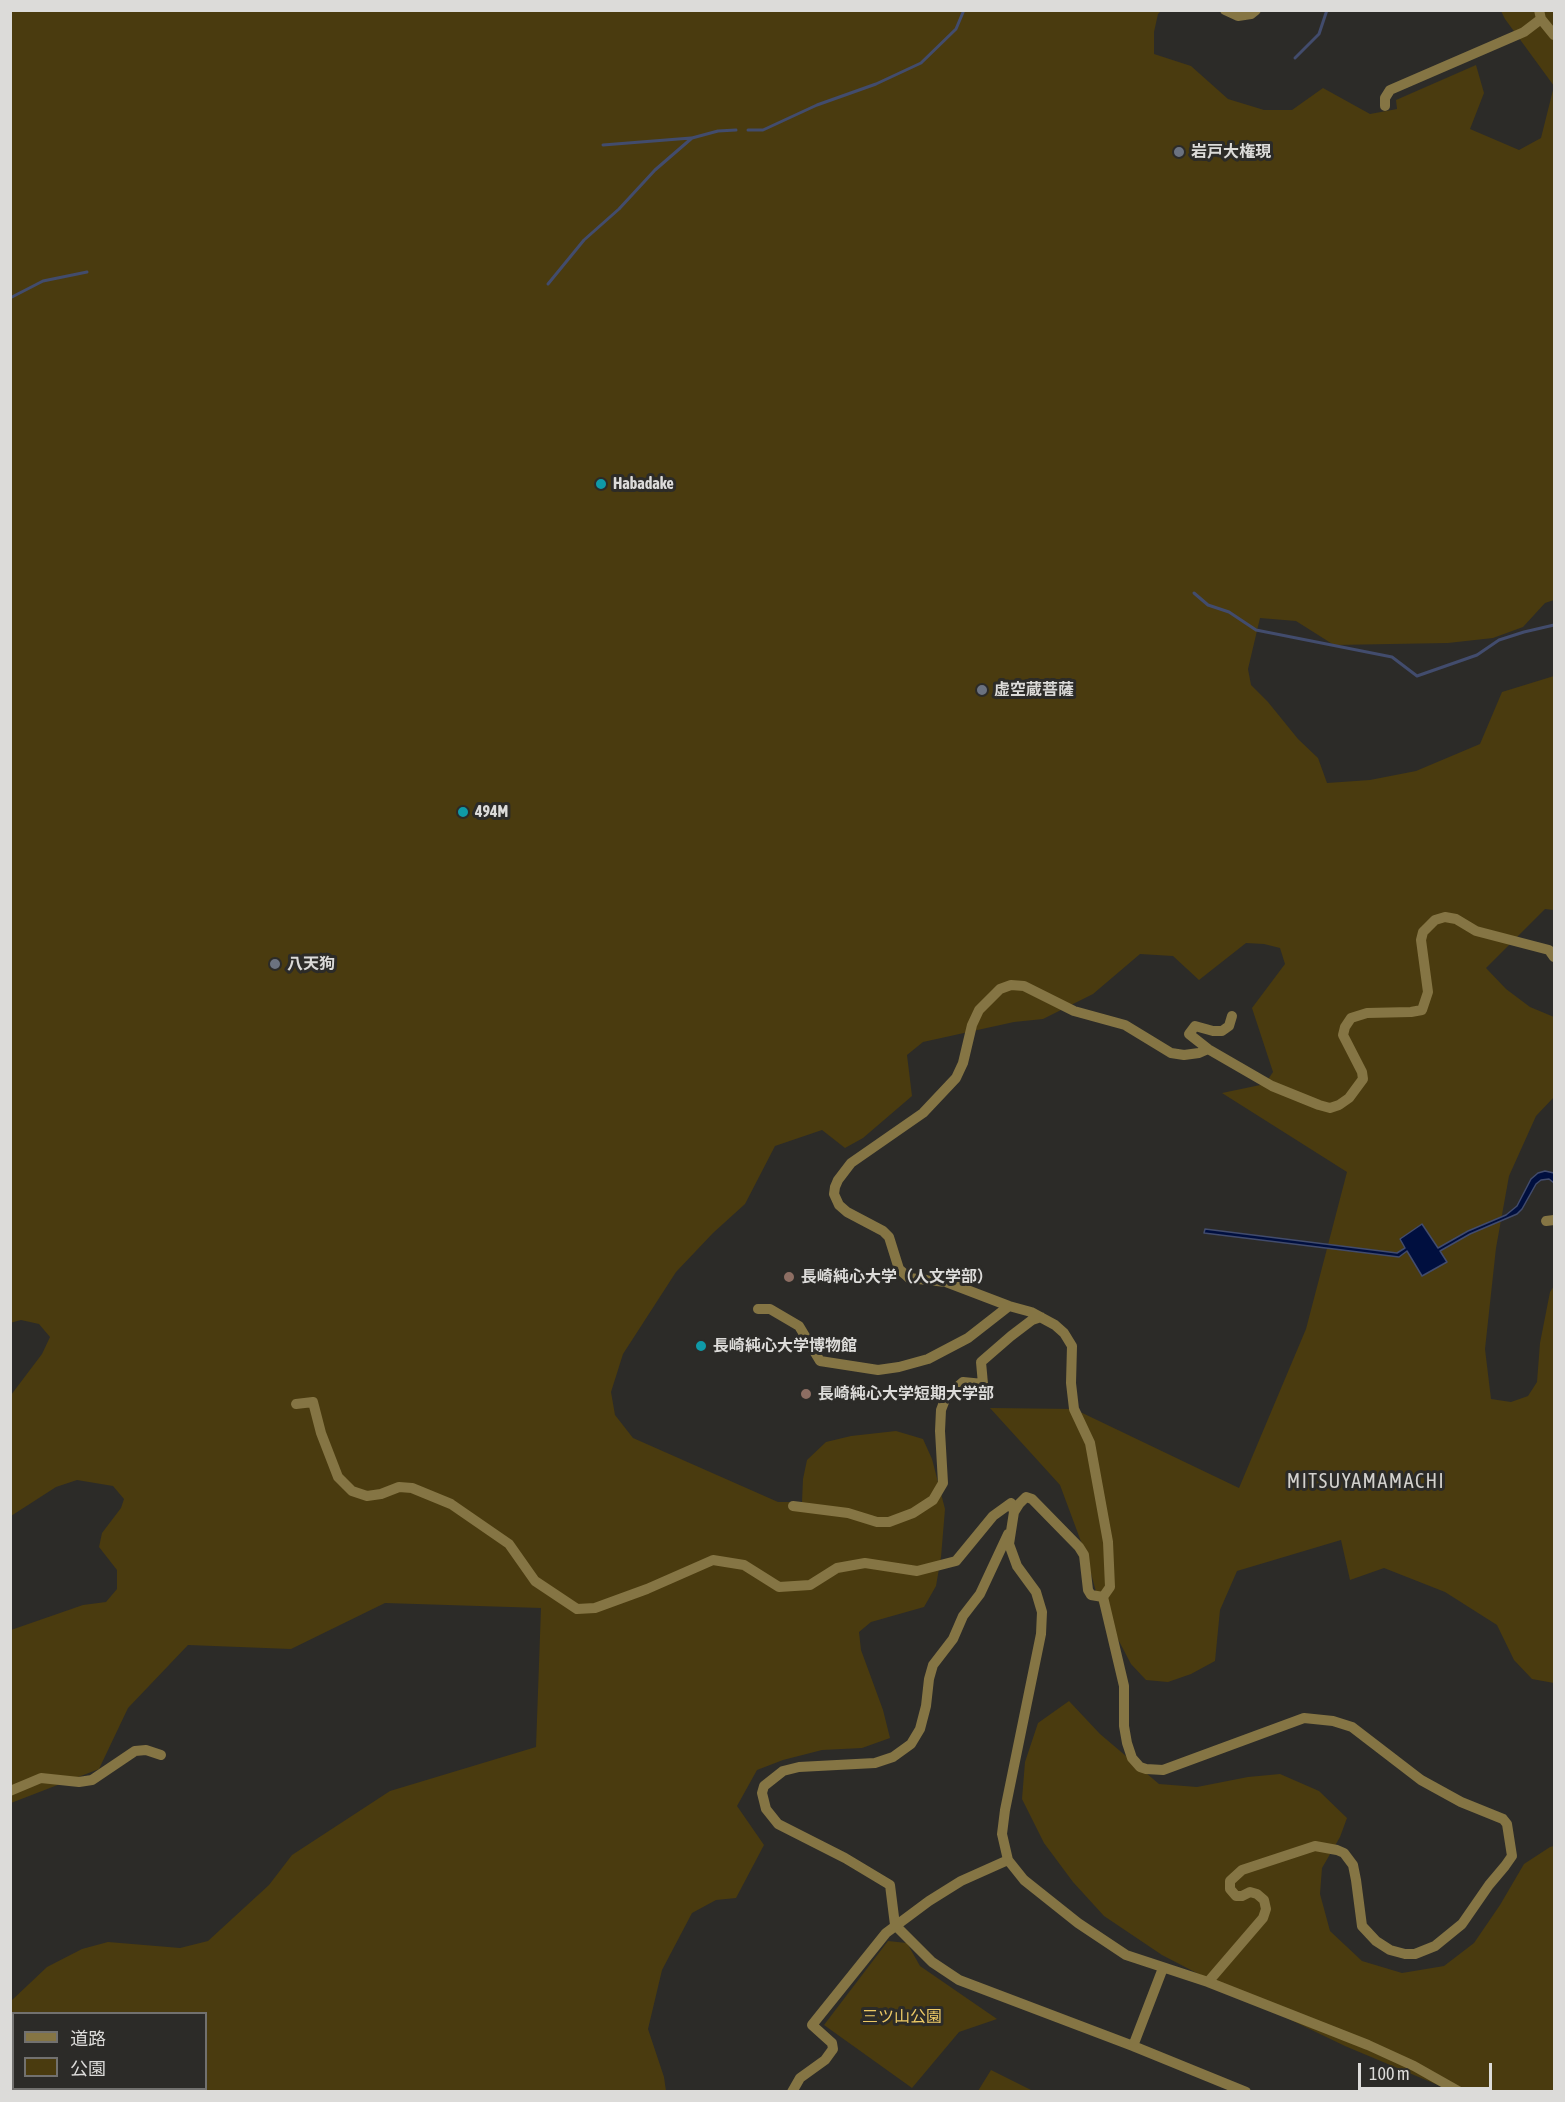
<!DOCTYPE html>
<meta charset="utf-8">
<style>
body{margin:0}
#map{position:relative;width:1565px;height:2102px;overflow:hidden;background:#2c2b28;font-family:"Asap Condensed","Noto Sans JP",sans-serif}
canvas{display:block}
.frame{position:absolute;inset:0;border:12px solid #dcdbd9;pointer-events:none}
.legend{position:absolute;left:12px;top:2012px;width:195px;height:78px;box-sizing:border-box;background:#2c2b28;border:2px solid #72716f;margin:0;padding:8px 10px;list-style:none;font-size:18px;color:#dcdbd9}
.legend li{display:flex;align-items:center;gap:12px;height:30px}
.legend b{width:30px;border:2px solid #72716f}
.scale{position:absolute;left:1358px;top:2063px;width:134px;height:27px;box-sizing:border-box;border:3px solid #dcdbd9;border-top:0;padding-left:8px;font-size:18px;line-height:21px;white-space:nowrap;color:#dcdbd9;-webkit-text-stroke:4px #2c2b28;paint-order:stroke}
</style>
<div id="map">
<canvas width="1565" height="2102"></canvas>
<div class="frame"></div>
<ul class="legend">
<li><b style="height:8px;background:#857544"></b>道路</li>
<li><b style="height:16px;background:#4a3b0f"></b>公園</li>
</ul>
<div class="scale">100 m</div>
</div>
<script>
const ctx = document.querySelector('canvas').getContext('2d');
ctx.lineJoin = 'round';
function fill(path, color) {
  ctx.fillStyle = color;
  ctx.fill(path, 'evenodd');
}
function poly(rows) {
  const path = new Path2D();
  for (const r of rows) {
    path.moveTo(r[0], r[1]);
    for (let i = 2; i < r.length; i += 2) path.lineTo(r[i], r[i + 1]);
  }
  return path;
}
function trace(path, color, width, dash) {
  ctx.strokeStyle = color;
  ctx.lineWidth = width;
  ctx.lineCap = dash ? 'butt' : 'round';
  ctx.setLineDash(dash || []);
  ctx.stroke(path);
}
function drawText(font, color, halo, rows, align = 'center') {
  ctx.font = font + ' "Asap Condensed","Noto Sans JP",sans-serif';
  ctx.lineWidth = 6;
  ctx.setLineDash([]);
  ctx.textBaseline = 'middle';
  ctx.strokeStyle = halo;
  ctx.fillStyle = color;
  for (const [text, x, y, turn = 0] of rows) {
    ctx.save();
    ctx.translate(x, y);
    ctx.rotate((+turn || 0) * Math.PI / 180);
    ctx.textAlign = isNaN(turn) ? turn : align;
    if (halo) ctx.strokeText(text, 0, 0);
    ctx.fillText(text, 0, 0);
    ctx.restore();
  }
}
const green = poly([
 [11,11,1161,11,1158,14,1154,32,1154,54,1191,66,1228,99,1264,110,1292,110,1323,88,1370,114,1397,109,1396,100,1476,65,1484,93,1470,129,1519,150,1541,138,1554,86,1505,19,1501,11,1554,11,1554,600,1545,603,1523,627,1493,638,1448,643,1334,645,1296,621,1260,618,1248,669,1251,685,1268,702,1298,739,1318,758,1327,783,1370,780,1416,771,1480,744,1502,692,1554,676,1554,910,1545,909,1486,968,1506,989,1530,1007,1554,1017,1554,1097,1536,1116,1509,1176,1496,1248,1485,1349,1491,1399,1511,1402,1528,1396,1537,1382,1540,1343,1550,1292,1554,1286,1554,1683,1532,1679,1514,1660,1497,1625,1445,1592,1384,1568,1350,1580,1341,1540,1237,1571,1220,1610,1215,1661,1191,1674,1168,1682,1146,1680,1131,1664,1099,1603,1086,1555,1060,1485,990,1408,1074,1409,1239,1488,1306,1329,1347,1172,1222,1093,1265,1084,1273,1072,1252,1008,1285,964,1280,948,1264,944,1246,943,1199,980,1173,956,1140,954,1093,994,1043,1019,1014,1022,923,1042,907,1055,912,1096,863,1138,845,1148,822,1130,775,1146,745,1204,713,1233,676,1272,623,1354,611,1392,615,1415,633,1438,778,1502,802,1502,803,1479,807,1460,826,1442,851,1436,896,1431,923,1439,932,1459,945,1509,941,1557,936,1586,924,1607,871,1622,859,1632,861,1650,883,1710,890,1738,862,1748,822,1750,783,1760,757,1770,737,1806,764,1845,736,1898,716,1900,692,1913,662,1970,648,2029,664,2077,666,2091,49,2091,47,2089,206,2088,206,2014,14,2014,13,2041,11,2033,11,2001,47,1967,82,1949,108,1942,180,1948,208,1941,269,1885,292,1855,390,1791,536,1747,541,1608,385,1603,291,1649,188,1645,128,1708,99,1769,11,1803,11,1630,83,1605,106,1602,117,1589,117,1570,99,1547,102,1533,121,1508,124,1499,113,1486,77,1480,56,1487,11,1516,11,1395,42,1354,50,1337,39,1324,21,1320,10,1323],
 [1069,1701,1100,1734,1159,1784,1197,1787,1248,1777,1280,1774,1319,1791,1347,1818,1340,1837,1322,1868,1320,1894,1330,1931,1362,1961,1402,1973,1444,1966,1474,1943,1500,1905,1524,1864,1550,1847,1554,1846,1554,2091,1452,2091,1345,2046,1239,1995,1162,1955,1104,1916,1073,1882,1044,1843,1022,1799,1025,1762,1038,1723],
 [888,1941,907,1943,920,1966,997,2019,959,2032,912,2088,824,2025],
 [991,2070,1033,2091,978,2091]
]);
const water = poly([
 [1545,1171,1554,1173,1554,1183,1549,1179,1541,1180,1536,1184,1522,1209,1517,1214,1470,1234,1440,1251,1447,1262,1422,1276,1407,1251,1399,1257,1204,1233,1205,1229,1397,1253,1405,1248,1400,1239,1422,1224,1438,1248,1468,1231,1506,1215,1517,1206,1531,1179,1538,1173,1545,1171]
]);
const stream = poly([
 [1295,58,1319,34,1327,10],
 [748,130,763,130,817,105,876,84,921,63,956,29,964,10],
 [603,145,691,138],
 [548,284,584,240,619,209,655,170,692,138,718,131,736,130],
 [10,298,43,281,87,272],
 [1194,593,1208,605,1229,612,1256,630,1392,657,1417,676,1477,655,1499,640,1524,632,1554,625]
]);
const minor = poly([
 [1225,10,1238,16,1251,14,1256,10],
 [1541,19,1554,35],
 [1385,106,1385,98,1390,90,1524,32,1541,19,1539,10],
 [1232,1016,1229,1026,1222,1031,1213,1031,1195,1026,1189,1034,1208,1049,1272,1086,1319,1105,1330,1108,1339,1105,1349,1098,1363,1079,1362,1072,1343,1035,1345,1027,1351,1018,1367,1013,1411,1012,1422,1010,1428,992,1421,940,1423,932,1435,920,1445,917,1456,919,1476,931,1549,950,1554,957],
 [1208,1049,1199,1053,1184,1055,1171,1053,1125,1025,1074,1011,1024,986,1011,985,1000,989,979,1010,972,1025,963,1063,956,1078,923,1113,851,1163,838,1180,835,1187,834,1194,839,1205,847,1212,883,1231,889,1237,899,1269,909,1278,946,1282,1009,1306,1031,1312,1055,1325,1064,1333,1072,1346,1071,1383,1074,1409,1090,1443,1108,1542,1110,1587,1103,1597,1091,1595,1088,1590,1084,1555,1079,1547,1032,1499,1026,1497,1019,1504,1014,1512,1009,1544,1017,1566,1036,1592,1042,1612,1041,1634,1005,1810,1002,1834,1008,1860,1024,1880,1078,1923,1126,1955,1208,1982,1368,2045,1414,2066,1460,2092],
 [1546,1221,1554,1220],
 [758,1309,770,1309,799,1326,820,1361,878,1370,899,1367,928,1359,968,1338,1009,1306],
 [296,1404,313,1402,321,1433,338,1477,352,1491,367,1496,381,1494,399,1487,412,1488,451,1504,509,1544,535,1581,577,1609,595,1608,647,1589,713,1560,744,1565,779,1587,810,1585,837,1568,865,1563,917,1571,956,1561,993,1516,1011,1503,1014,1512],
 [793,1506,848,1513,877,1522,889,1522,913,1513,933,1500,943,1483,940,1431,941,1410,946,1397,963,1382,983,1384,981,1362,1011,1336,1032,1320,1041,1317],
 [1008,1534,980,1594,963,1616,953,1639,933,1665,929,1679,926,1706,920,1729,911,1744,893,1757,875,1763,799,1767,783,1771,764,1786,762,1793,766,1809,778,1824,845,1858,890,1885,895,1925,932,1962,959,1980,1133,2046,1246,2092],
 [1103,1597,1124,1686,1124,1726,1127,1743,1132,1758,1140,1767,1146,1769,1163,1770,1304,1718,1333,1721,1352,1727,1421,1780,1461,1802,1503,1819,1507,1824,1512,1856,1505,1866,1489,1885,1462,1924,1435,1946,1415,1954,1405,1954,1390,1950,1376,1941,1362,1926,1356,1880,1353,1865,1344,1853,1337,1850,1315,1846,1242,1870,1230,1881,1230,1889,1236,1896,1242,1896,1250,1892,1257,1894,1264,1900,1266,1909,1263,1918,1208,1982],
 [10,1791,41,1778,79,1782,92,1780,135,1751,146,1750,161,1755],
 [1133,2046,1163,1968],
 [792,2092,800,2078,825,2060,833,2049,832,2043,812,2025,886,1933,929,1901,961,1881,1008,1860]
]);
const markers = [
 [1179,152,6,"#6b7280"],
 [601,484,6,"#0f9aa8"],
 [982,690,6,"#6b7280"],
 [463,812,6,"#0f9aa8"],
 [275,964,6,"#6b7280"],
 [789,1277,6,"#8d6e63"],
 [701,1346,6,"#0f9aa8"],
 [806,1394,6,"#8d6e63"]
];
const poiNames = [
 ["岩戸大権現",1191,152],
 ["Habadake",613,484],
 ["虚空蔵菩薩",994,690],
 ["494M",475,812],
 ["八天狗",287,964],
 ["長崎純心大学（人文学部）",801,1277],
 ["長崎純心大学博物館",713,1346],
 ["長崎純心大学短期大学部",818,1394]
];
const parkNames = [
 ["三ツ山公園",902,2017]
];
const quarterNames = [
 ["MITSUYAMAMACHI",1366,1482]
];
fill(green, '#4a3b0f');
fill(water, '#000f3f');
trace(water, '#424c6d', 1.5);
trace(stream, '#424c6d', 3);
trace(minor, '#857544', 10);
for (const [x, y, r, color] of markers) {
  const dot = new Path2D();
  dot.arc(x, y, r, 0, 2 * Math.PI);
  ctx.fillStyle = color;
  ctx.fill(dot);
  trace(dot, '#2c2b28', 2);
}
drawText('bold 16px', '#dcdbd9', '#2c2b28', poiNames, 'left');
drawText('16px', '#edc965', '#2c2b28', parkNames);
ctx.letterSpacing = '1.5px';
drawText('20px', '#d3d1cd', '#2c2b28', quarterNames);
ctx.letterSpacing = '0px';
</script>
